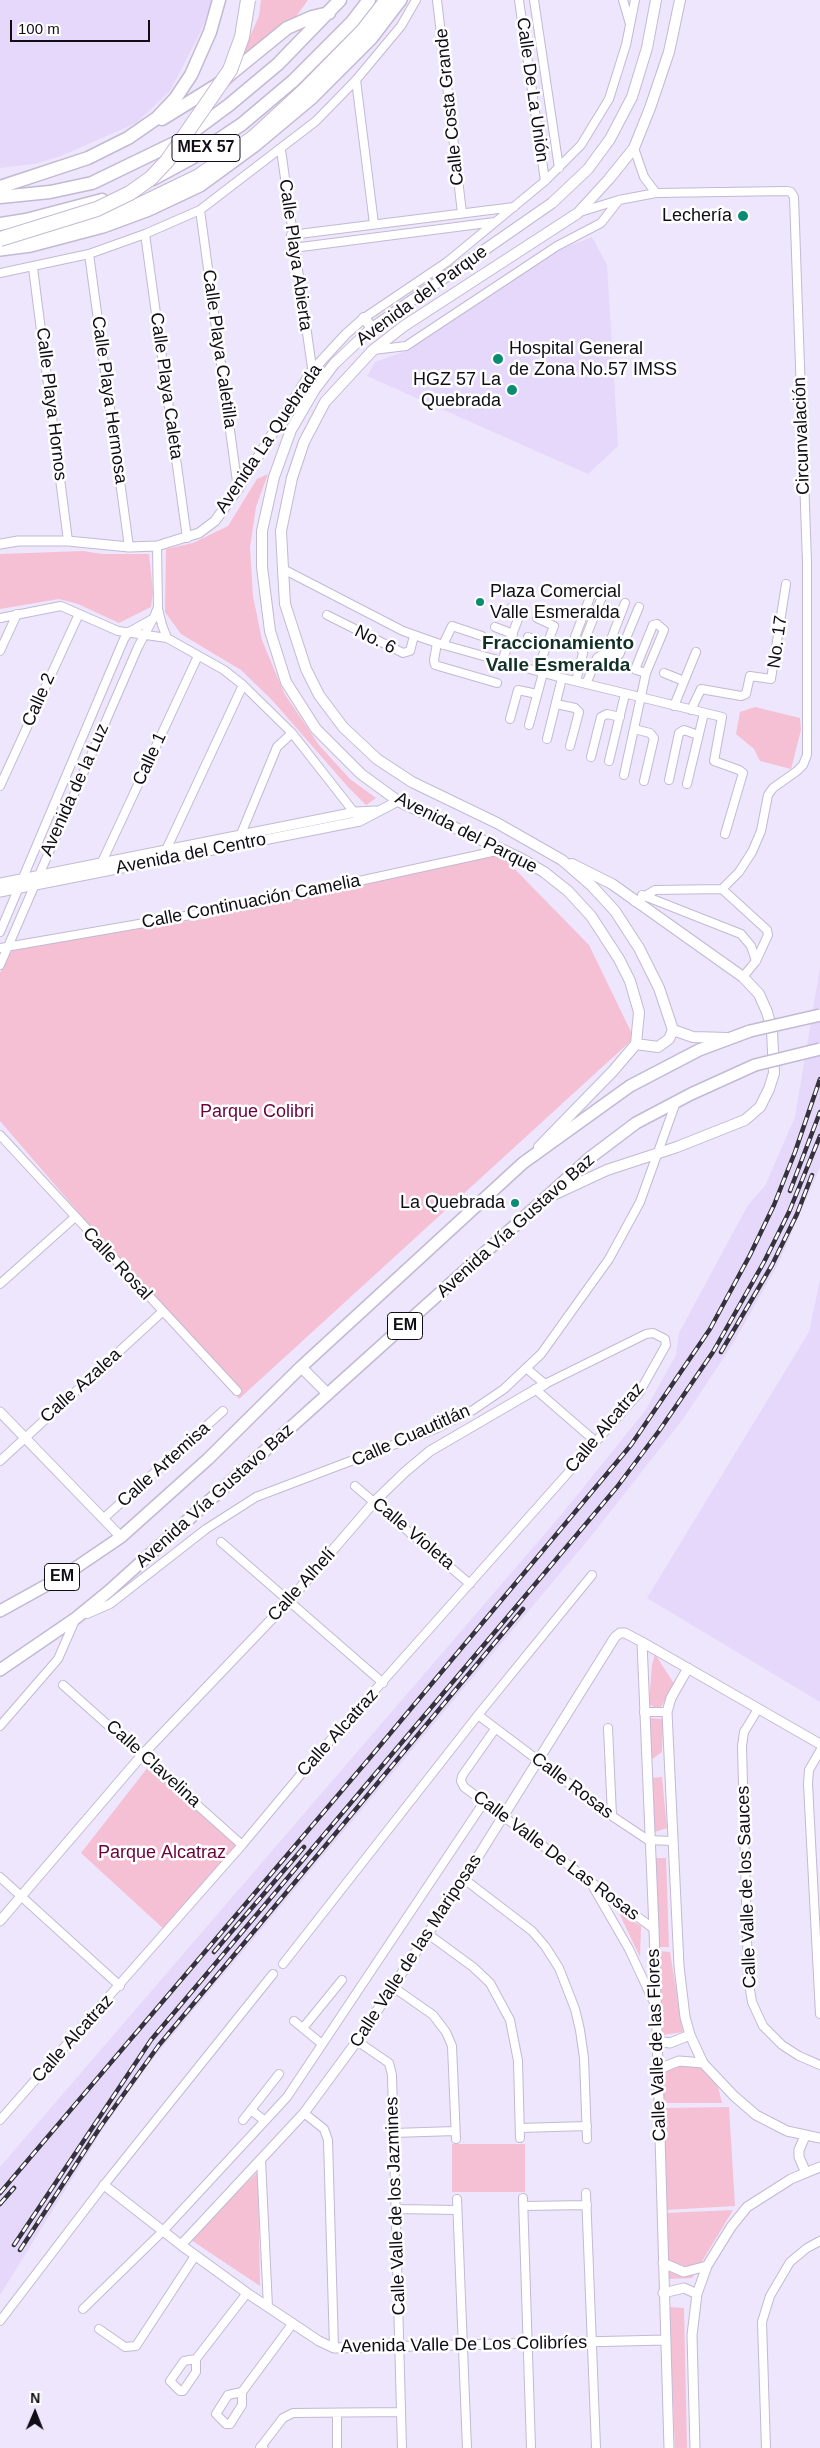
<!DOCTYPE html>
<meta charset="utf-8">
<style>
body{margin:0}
#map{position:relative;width:820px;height:2448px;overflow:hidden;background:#eee6fc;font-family:Arial,sans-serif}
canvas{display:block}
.north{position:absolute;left:10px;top:2388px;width:50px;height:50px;-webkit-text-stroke:4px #fff;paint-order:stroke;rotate:1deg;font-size:14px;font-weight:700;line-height:20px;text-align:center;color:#100d16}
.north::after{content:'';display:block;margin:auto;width:18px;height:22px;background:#100d16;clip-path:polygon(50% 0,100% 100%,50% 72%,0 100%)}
.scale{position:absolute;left:10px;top:20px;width:140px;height:22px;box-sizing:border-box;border:2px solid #100d16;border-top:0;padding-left:6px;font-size:15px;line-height:18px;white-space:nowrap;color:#100d16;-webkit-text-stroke:4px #fff;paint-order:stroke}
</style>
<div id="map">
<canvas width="820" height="2448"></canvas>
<div class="north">N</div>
<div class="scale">100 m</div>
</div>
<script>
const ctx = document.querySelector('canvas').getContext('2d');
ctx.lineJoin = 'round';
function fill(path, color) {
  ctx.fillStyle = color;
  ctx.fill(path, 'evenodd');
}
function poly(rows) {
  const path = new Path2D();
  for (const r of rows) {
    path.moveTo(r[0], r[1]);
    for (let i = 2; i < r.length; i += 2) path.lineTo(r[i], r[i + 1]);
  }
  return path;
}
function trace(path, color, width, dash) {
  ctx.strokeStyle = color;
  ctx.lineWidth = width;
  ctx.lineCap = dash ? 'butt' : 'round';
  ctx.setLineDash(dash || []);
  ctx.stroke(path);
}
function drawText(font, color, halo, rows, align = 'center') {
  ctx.font = font + ' Arial,sans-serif';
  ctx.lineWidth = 5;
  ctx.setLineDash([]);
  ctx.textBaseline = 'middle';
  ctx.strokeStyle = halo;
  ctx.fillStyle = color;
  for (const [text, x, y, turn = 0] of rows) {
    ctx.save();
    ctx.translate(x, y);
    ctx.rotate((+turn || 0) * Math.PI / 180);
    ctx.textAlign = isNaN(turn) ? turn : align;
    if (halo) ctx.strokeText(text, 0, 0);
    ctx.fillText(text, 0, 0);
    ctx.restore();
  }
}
const built = poly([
 [0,0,213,0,201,31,170,91,136,123,61,156,34,164,0,168],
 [592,237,607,265,618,446,588,474,367,376,375,362,406,351,556,251],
 [820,968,820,1167,779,1262,734,1342,683,1419,588,1540,150,2062,103,2129,0,2295,0,2167,561,1515,645,1411,676,1355,679,1333,748,1205,765,1186,795,1117],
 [820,1280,820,1702,647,1598,809,1332]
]);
const green = poly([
 [261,0,308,0,289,26,228,87,259,16],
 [268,474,256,507,250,547,253,596,262,640,284,693,319,745,350,779,376,798,366,805,348,787,272,700,241,670,181,634,165,612,166,549,193,543,228,526,257,479],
 [83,551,102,554,149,554,153,592,151,607,119,623,78,604,59,599,0,609,0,554],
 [755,707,800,718,801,730,791,769,760,761,754,749,736,734,740,712],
 [497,851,589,945,634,1038,239,1399,0,1121,0,973,14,944,204,919],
 [655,1654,675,1685,659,1710,649,1704,652,1665],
 [650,1718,663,1719,662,1752,651,1760],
 [152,1762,187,1803,242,1845,167,1932,81,1853],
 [662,1777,667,1828,655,1832,651,1778],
 [652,1858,666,1858,669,1947,659,1947],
 [619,1913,641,1926,640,1957],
 [658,1951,670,1952,683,2032,662,2035],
 [679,2062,702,2067,718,2087,722,2103,664,2103,661,2100,663,2080,668,2068],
 [729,2107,735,2206,665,2210,664,2108],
 [452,2144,525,2144,525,2192,452,2192],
 [258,2172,260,2286,188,2238],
 [733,2210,692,2278,668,2279,666,2213],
 [669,2307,684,2308,687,2448,675,2448]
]);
const minor = poly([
 [437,0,462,213],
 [519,0,545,181],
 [534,0,559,168],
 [623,0,630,24],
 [356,80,374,224],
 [634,148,644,177,656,193],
 [281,150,315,389],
 [200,210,238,489],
 [580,212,619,200,656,193,787,191,791,192,794,197,807,562,807,755,803,765,797,771,773,788,768,795,761,831,752,852,739,872,722,889],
 [145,234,187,538],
 [291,235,514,207],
 [293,248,495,222],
 [89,254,129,547],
 [33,268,68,541],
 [0,273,89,254,145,234,200,210,316,121,356,80,401,26,416,0],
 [364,318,447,262,545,181,581,145,609,99,626,45,635,0],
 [373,350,406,346,557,246,601,223,619,200],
 [283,569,403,631,437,643,562,678,722,717,714,761,739,770,743,773,725,834],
 [158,609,162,625,167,638],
 [327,615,403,653,410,651,414,636],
 [0,618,61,606,118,631,167,638,224,670,243,685,292,733,357,816],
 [537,618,554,626,537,671],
 [495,627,513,634],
 [528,637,547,645],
 [437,643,434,660,435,665,497,683],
 [443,645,452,626,482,636],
 [0,651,17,614],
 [605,655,625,603],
 [502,661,520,614,511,608],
 [664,673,684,681],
 [576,681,583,653,575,637,592,592,595,591,600,593,602,597,581,649],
 [586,684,597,658,602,655,619,655,639,607],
 [556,704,575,708,579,712,570,746],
 [674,706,696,652],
 [691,710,701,689,741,696,746,694,750,676,771,679,786,584],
 [510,719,518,690,537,694],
 [529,725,543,673],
 [634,729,650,733,654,738,644,781],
 [547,739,562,678],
 [591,757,601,717,607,714,620,717],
 [609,761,625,694],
 [624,775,646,673,664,630,657,624,653,625,636,667,636,670,646,673],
 [669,780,679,733,684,730,698,735],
 [687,784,704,713],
 [0,786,79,614],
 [241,834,277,747,292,733],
 [166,850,243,685],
 [102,862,198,656],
 [642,895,741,934,751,946,756,961],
 [635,902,655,890,722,889,767,930,768,935,756,961,743,977],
 [0,932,124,639,129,632,154,618],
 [0,948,254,904,501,850],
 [0,965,138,647,154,617,158,607,157,546],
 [0,1135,237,1391],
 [0,1284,74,1218],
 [535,1389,595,1441],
 [0,1461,162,1312],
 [355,1486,470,1584],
 [104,1518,223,1411],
 [221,1542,383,1683],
 [87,1614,110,1604,206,1529,256,1497,435,1429,473,1410,504,1389,541,1354,609,1259,640,1202,676,1102],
 [63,1685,242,1845],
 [758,1709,744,1732,742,1746,748,1977,752,2002,763,2026,782,2045,799,2056,820,2065],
 [644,1712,667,1712],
 [478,1715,612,1816,648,1840,672,1841],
 [0,1726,58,1659,76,1618],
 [608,1728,612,1816],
 [495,1729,462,1776,461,1781,464,1787,654,1929],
 [820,1751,809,1770,808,1784,820,2014],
 [0,1877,120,1986],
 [464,1879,532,1931,545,1946,559,1968,575,2009,580,2030,584,2058,587,2139],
 [592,1885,629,1949,656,2007],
 [428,1934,473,1967,490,1983,510,2020,518,2061,520,2138],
 [283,1964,478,1715,592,1575],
 [393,1987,433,2015,446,2032,452,2046,456,2139],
 [294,2021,322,2044],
 [303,2028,342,1980],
 [357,2041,389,2063,392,2075,402,2448],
 [251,2110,265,2121],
 [304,2113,324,2129,328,2140,334,2348],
 [0,2120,242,1845,312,1761,639,1393,666,1345,665,1339,653,1333,646,1334,545,1384,526,1368],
 [243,2120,279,2074],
 [520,2128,587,2126],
 [394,2133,455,2131],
 [261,2160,268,2307],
 [586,2193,596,2448],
 [523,2198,531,2448],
 [457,2199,467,2448],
 [524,2206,587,2205],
 [396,2209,457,2210],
 [83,2309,163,2231,287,2097,484,1802],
 [0,2321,104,2185,273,1974],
 [99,2329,125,2347,136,2346,195,2256],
 [196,2359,184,2361,170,2381,180,2391,183,2391,196,2372,196,2359,247,2293],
 [242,2392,228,2395,216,2414,226,2424,230,2424,242,2405,242,2392,293,2323],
 [337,2413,337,2448],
 [260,2448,283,2418,293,2413,401,2412],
 [766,2448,762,2322,770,2296,790,2262,807,2248,820,2241]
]);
const tertiary = poly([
 [0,544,18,541,68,541,129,547,157,546,199,533,215,521,238,489,311,372,346,334,364,318],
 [0,883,356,812,376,811],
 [0,892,360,821,398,801],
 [0,1412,121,1537],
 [642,1642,654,1929,669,2448],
 [688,1668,671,1698,667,1712,679,1966,685,2017,690,2035,703,2063,734,2096,756,2115,787,2131,820,2138],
 [0,1921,143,1754,288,1602,375,1501,405,1472,430,1451,545,1384],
 [657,2041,670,2043,690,2035],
 [658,2073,664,2067,679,2061,703,2063],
 [805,2136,799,2150,799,2157,806,2173],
 [104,2185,181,2245,247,2293,319,2341,334,2348,665,2340],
 [181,2245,304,2113,357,2041,464,1879,615,1637,620,1633,625,1633,642,1642,820,1744],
 [663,2263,684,2272,707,2266],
 [663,2293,684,2288,697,2294],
 [261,2447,263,2448],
 [695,2448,692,2335,697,2294,707,2266,731,2227,747,2207,791,2179,820,2167]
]);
const secondary = poly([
 [680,0,669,52,650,108,634,148,609,179,578,213,404,326,373,350,325,402,304,442,292,478,281,531,283,569,285,604,306,669,319,695,343,727,377,759,412,782,497,823,562,860,592,886,615,911,639,948,659,988,673,1030,693,1037,728,1038],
 [364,318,372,328],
 [636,1044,658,1047,669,1039,673,1030],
 [539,1147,613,1071,636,1044,639,1012,630,981,619,959,591,916,568,891,544,872,520,858,398,801,361,774,316,729,286,682,270,631,262,567,262,531,274,477,291,430,315,389,334,364,372,328,552,203,588,169,610,139,632,97,647,48,656,0],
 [551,1196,607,1170,677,1147,745,1120,760,1107,769,1089,774,1073,772,1030,767,1012,759,994,743,977,612,884,572,864],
 [301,1367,328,1394]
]);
const primary = poly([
 [0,250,31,246,103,227,149,210,200,186,256,145,311,99,372,38,401,0],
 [0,1611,65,1575,121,1537,208,1459,301,1367,523,1163,630,1086,699,1050,750,1031],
 [0,1670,76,1618,109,1591,591,1157,636,1123,691,1094,755,1065]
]);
const trunk = poly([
 [162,119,217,85,287,28,312,17,329,13],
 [153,179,190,159,242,124,293,81,352,22,369,0],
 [0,187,88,158,128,138,157,118,175,99,191,75,210,32,219,0],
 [0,197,50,192,92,183,183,139,229,105,278,64,340,0],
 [0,224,26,220,102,200]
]);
const motorway = poly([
 [11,240,98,221,139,205,199,176,254,137,305,90,363,31,387,0]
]);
const rail = poly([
 [790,1191,820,1112],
 [721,1352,772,1265,797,1214,812,1175],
 [214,1952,304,1847],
 [0,2193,373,1754,631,1445,710,1329,750,1255,774,1205,795,1152,820,1079],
 [0,2204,14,2188],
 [14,2245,151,2040,617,1487,659,1431,713,1352,764,1262,789,1212,820,1136],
 [20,2250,101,2126,159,2045,523,1609]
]);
const primaryBridge = poly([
 [750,1031,820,1015],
 [755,1065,820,1049]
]);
const motorwayBridge = poly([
 [0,239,97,209,130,193,151,178,167,161,230,70,242,37,248,0]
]);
const markers = [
 [743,216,6,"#0a8c72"],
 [498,359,6,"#0a8c72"],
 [512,390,6,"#0a8c72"],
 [480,602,5,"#0a8c72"],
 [515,1203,5,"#0a8c72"]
];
const shields = [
 [206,148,68],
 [405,1326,35],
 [62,1577,35]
];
const shieldNames = [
 ["MEX 57",206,148],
 ["EM",405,1326],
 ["EM",62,1577]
];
const streetNames = [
 ["Calle De La Unión",532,90,82],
 ["Calle Costa Grande",450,107,-96],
 ["Calle Playa Abierta",295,255,82],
 ["Avenida del Parque",422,296,-36],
 ["Calle Playa Caletilla",219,349,82],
 ["Calle Playa Caleta",166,386,82],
 ["Calle Playa Hermosa",109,400,82],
 ["Calle Playa Hornos",51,404,83],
 ["Circunvalación",802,436,-92],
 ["Avenida La Quebrada",269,439,-56],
 ["No. 6",375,640,26],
 ["No. 17",778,642,-82],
 ["Calle 2",39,700,-66],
 ["Calle 1",150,759,-65],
 ["Avenida de la Luz",75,790,-66],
 ["Avenida del Parque",466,833,27],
 ["Avenida del Centro",191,854,-11],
 ["Calle Continuación Camelia",251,902,-11],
 ["Avenida Vía Gustavo Baz",516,1226,-42],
 ["Calle Rosal",117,1264,47],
 ["Calle Azalea",81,1386,-42],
 ["Calle Alcatraz",605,1428,-50],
 ["Calle Cuautitlán",411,1436,-24],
 ["Calle Artemisa",164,1465,-42],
 ["Avenida Vía Gustavo Baz",215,1496,-42],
 ["Calle Violeta",413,1534,40],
 ["Calle Alhelí",302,1585,-48],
 ["Calle Alcatraz",338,1733,-48],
 ["Calle Clavelina",153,1764,42],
 ["Calle Rosas",572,1786,37],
 ["Calle Valle De Las Rosas",556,1856,37],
 ["Calle Valle de los Sauces",747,1887,-92],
 ["Calle Valle de las Mariposas",416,1951,-57],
 ["Calle Alcatraz",73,2039,-48],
 ["Calle Valle de las Flores",657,2045,-92],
 ["Calle Valle de los Jazmines",396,2206,-92],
 ["Avenida Valle De Los Colibríes",464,2345,-1]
];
const poiNames = [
 ["Lechería",732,216],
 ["Hospital General",509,349,"left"],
 ["de Zona No.57 IMSS",509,370,"left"],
 ["HGZ 57 La",501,380],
 ["Quebrada",501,401],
 ["Plaza Comercial",490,592,"left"],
 ["Valle Esmeralda",490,613,"left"],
 ["La Quebrada",505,1203]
];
const parkNames = [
 ["Parque Colibri",257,1112],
 ["Parque Alcatraz",162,1853]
];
const neighbourhoodNames = [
 ["Fraccionamiento",558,644],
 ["Valle Esmeralda",558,666]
];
fill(built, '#e5d8fa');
fill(green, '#f5c0d4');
trace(minor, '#c3b9d3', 10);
trace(tertiary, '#c3b9d3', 11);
trace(secondary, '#c3b9d3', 12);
trace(primary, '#c3b9d3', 14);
trace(trunk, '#c3b9d3', 15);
trace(motorway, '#c3b9d3', 16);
trace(minor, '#fff', 8);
trace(tertiary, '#fff', 9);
trace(secondary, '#fff', 10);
trace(primary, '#fff', 11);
trace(trunk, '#fff', 12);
trace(motorway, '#fff', 14);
trace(rail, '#36323d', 4.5);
trace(rail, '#fff', 2.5, [8]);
trace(primaryBridge, '#c3b9d3', 14, []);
trace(motorwayBridge, '#c3b9d3', 16, []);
trace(primaryBridge, '#fff', 11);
trace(motorwayBridge, '#fff', 14);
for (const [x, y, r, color] of markers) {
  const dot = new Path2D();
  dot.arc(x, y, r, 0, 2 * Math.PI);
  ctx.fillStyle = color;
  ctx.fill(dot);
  trace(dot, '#fff', 2);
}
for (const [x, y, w] of shields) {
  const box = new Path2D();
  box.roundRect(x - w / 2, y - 13.5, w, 27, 4);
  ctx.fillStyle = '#fff';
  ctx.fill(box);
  trace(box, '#100d16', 1);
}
drawText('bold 16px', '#100d16', null, shieldNames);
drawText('18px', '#100d16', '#fff', streetNames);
drawText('18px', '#100d16', '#fff', poiNames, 'right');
drawText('18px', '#6a023d', '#fff', parkNames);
drawText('bold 19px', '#113027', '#fff', neighbourhoodNames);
</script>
